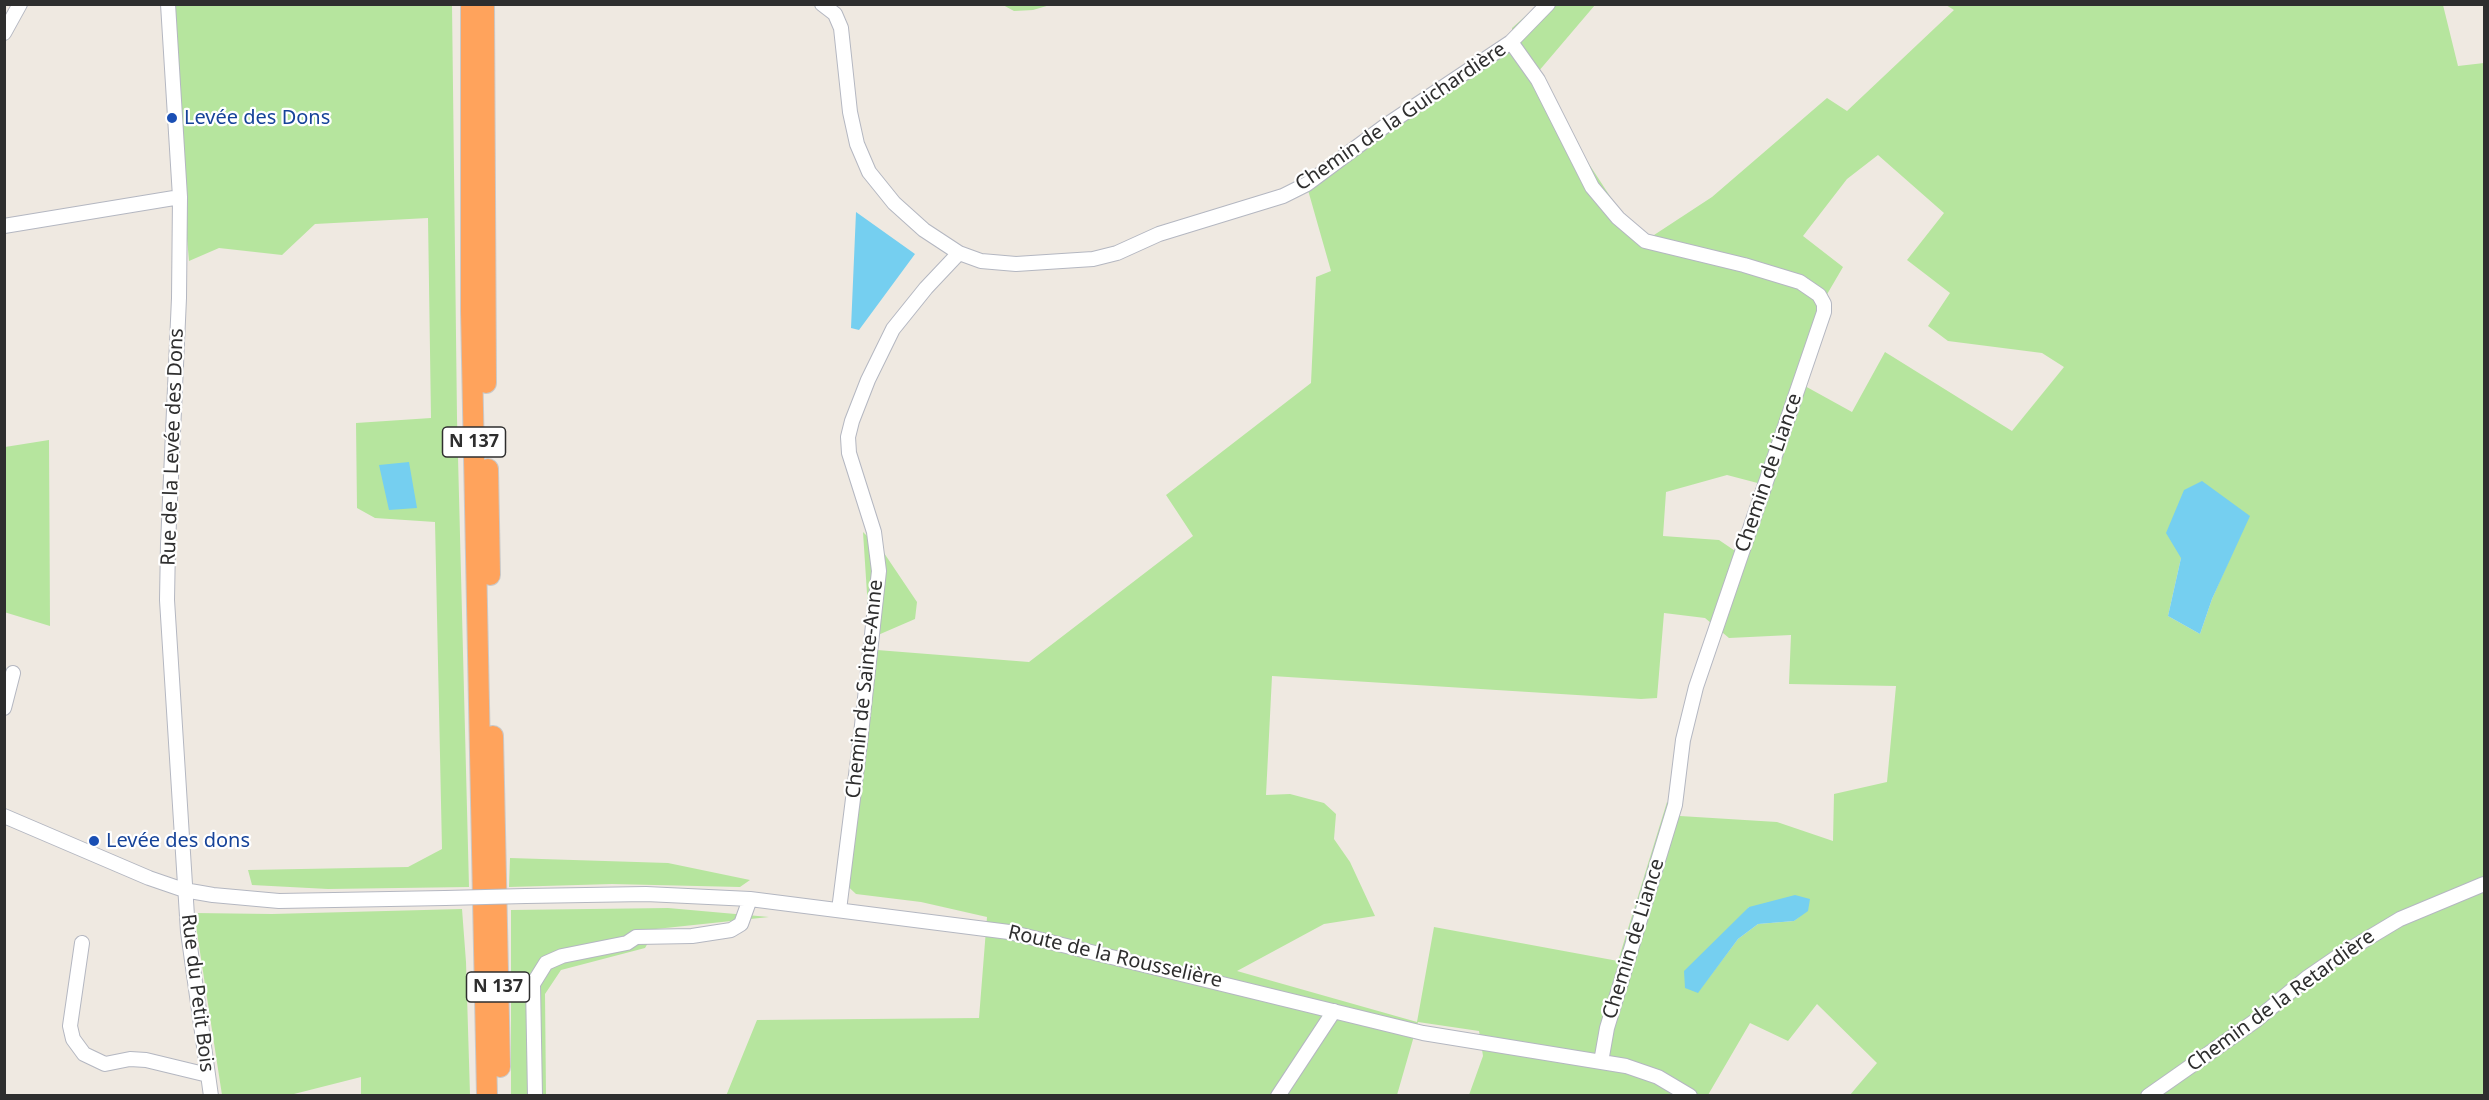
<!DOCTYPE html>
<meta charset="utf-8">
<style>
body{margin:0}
#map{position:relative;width:2489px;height:1100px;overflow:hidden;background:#efe9e1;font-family:"Noto Sans",sans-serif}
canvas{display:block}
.frame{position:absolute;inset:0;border:6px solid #2e2e2e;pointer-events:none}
</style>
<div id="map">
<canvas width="2489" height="1100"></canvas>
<div class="frame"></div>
</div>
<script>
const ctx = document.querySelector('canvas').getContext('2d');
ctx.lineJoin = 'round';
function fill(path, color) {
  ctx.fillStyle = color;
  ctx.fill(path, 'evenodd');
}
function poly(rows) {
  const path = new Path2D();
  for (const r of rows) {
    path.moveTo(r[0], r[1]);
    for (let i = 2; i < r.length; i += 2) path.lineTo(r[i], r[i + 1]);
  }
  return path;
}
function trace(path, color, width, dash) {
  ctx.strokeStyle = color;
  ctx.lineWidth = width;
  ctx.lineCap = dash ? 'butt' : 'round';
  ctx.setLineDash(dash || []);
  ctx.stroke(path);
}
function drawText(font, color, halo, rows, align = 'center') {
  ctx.font = font + ' "Noto Sans",sans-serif';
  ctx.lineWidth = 4.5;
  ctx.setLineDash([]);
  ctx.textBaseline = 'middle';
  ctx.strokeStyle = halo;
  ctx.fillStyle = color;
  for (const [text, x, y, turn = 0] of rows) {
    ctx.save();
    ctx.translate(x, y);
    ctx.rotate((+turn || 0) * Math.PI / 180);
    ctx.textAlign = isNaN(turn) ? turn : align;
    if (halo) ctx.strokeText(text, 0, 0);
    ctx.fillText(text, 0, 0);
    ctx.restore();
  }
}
const green = poly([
 [175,5,452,5,457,418,469,887,328,889,252,885,248,870,408,867,442,849,435,522,375,518,357,508,356,423,431,418,428,218,315,224,282,255,219,248,189,261,184,204],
 [1003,5,1050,5,1033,10,1014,11],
 [1538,5,1595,5,1538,72,1585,158,1621,213,1651,237,1712,197,1827,98,1847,111,1954,10,1946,5,2443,5,2458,66,2484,63,2484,1095,1850,1095,1877,1063,1817,1004,1788,1041,1750,1023,1708,1095,1469,1095,1483,1056,1479,1031,1418,1022,1397,1095,726,1096,757,1020,979,1018,987,917,921,902,856,894,839,878,868,609,863,532,884,553,917,602,915,619,878,635,877,650,1029,662,1193,536,1166,495,1311,383,1316,277,1331,271,1304,176,1512,35,1512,28],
 [1878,155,1944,213,1907,260,1950,293,1928,326,1948,341,2042,353,2064,367,2012,431,1885,352,1852,412,1794,380,1819,308,1843,267,1803,236,1847,179],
 [1727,475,1769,486,1744,557,1719,540,1663,536,1666,492],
 [2249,515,2212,599,2200,634,2168,616,2181,558],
 [1664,613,1705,618,1729,638,1791,635,1789,684,1896,686,1887,782,1834,794,1833,841,1777,822,1680,816,1667,802,1618,961,1434,927,1417,1022,1237,971,1324,924,1375,916,1350,862,1334,839,1336,814,1324,803,1290,794,1266,795,1272,676,1641,699,1657,698],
 [1749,907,1799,917,1794,921,1758,924,1738,939,1698,992],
 [49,440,50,626,4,612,5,447],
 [510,858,668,863,750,880,740,887,612,884,509,887],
 [668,908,769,917,656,929,645,948,561,970,545,994,546,1095,511,1096,511,910],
 [462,909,466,962,470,1095,361,1095,361,1077,290,1095,222,1095,194,913,272,914]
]);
const water = poly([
 [856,212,915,254,859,330,851,328],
 [409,462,417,508,389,510,379,465],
 [2202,481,2250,516,2212,599,2200,634,2168,616,2181,558,2166,533,2184,490],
 [1795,895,1810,899,1808,911,1794,921,1758,924,1738,939,1698,993,1685,988,1684,971,1749,907]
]);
const minor = poly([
 [168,4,180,197,179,298,168,544,167,600,188,932,211,1096],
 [822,4,835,14,841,28,850,112,857,144,869,172,894,203,924,230,959,253,981,261,1016,264,1093,259,1117,253,1159,234,1283,196,1307,184,1385,126,1511,42,1548,4],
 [4,33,20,4],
 [1511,42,1538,80,1592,187,1618,218,1645,241,1744,265,1800,282,1819,295,1824,304,1824,312,1696,687,1683,740,1675,805,1607,1028,1601,1062],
 [4,226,180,197],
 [4,708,13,673],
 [4,816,149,878,184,890,213,895,279,901,445,898],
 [526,896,646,894,750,899,1009,932,1423,1033,1626,1066,1658,1077,1690,1096],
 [839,910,860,743,879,571,874,532,849,453,848,437,852,421,868,380,893,329,926,288,959,253],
 [82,943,70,1026,73,1039,84,1054,105,1064,130,1059,146,1060,208,1075],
 [535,1096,533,984,546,963,562,956,627,943,636,937,692,936,731,930,741,924,750,899],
 [1278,1096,1334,1011],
 [2148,1096,2255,1021,2308,977,2340,955,2400,919,2484,884]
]);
const highway = poly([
 [471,4,471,311,487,1096],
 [484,4,486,383],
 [488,469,490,575],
 [493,736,500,1067]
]);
const minorBridge = poly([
 [445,898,526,896]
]);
const markers = [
 [172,118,6,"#1a4fb4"],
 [94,841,6,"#1a4fb4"]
];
const shields = [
 [474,442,63],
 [498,987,63]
];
const shieldNames = [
 ["N 137",474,442],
 ["N 137",498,987]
];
const streetNames = [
 ["Chemin de la Guichardière",1401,117,-34],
 ["Rue de la Levée des Dons",173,447,-88],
 ["Chemin de Liance",1769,473,-71],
 ["Chemin de Sainte-Anne",865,689,-84],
 ["Chemin de Liance",1634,939,-73],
 ["Route de la Rousselière",1115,957,13],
 ["Rue du Petit Bois",197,993,83],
 ["Chemin de la Retardière",2281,1001,-36]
];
const transitNames = [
 ["Levée des Dons",184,118],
 ["Levée des dons",106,841]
];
fill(green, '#b6e59e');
fill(water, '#75cff0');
trace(minor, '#b4b7c1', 16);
trace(highway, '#c9c9c9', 22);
trace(minor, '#fff', 14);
trace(highway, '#ffa35c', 20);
trace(minorBridge, '#b4b7c1', 16, []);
trace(minorBridge, '#fff', 14);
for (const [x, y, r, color] of markers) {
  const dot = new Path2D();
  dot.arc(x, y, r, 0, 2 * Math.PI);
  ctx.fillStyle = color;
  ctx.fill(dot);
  trace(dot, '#fff', 2);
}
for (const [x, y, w] of shields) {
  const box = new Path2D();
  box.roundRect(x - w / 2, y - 15, w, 30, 4.5);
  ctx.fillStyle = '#fff';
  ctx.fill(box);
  trace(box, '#2e2e2e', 1.5);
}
drawText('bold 18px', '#2e2e2e', null, shieldNames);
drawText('20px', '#2e2e2e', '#fff', streetNames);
drawText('20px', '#164399', '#fff', transitNames, 'left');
</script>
